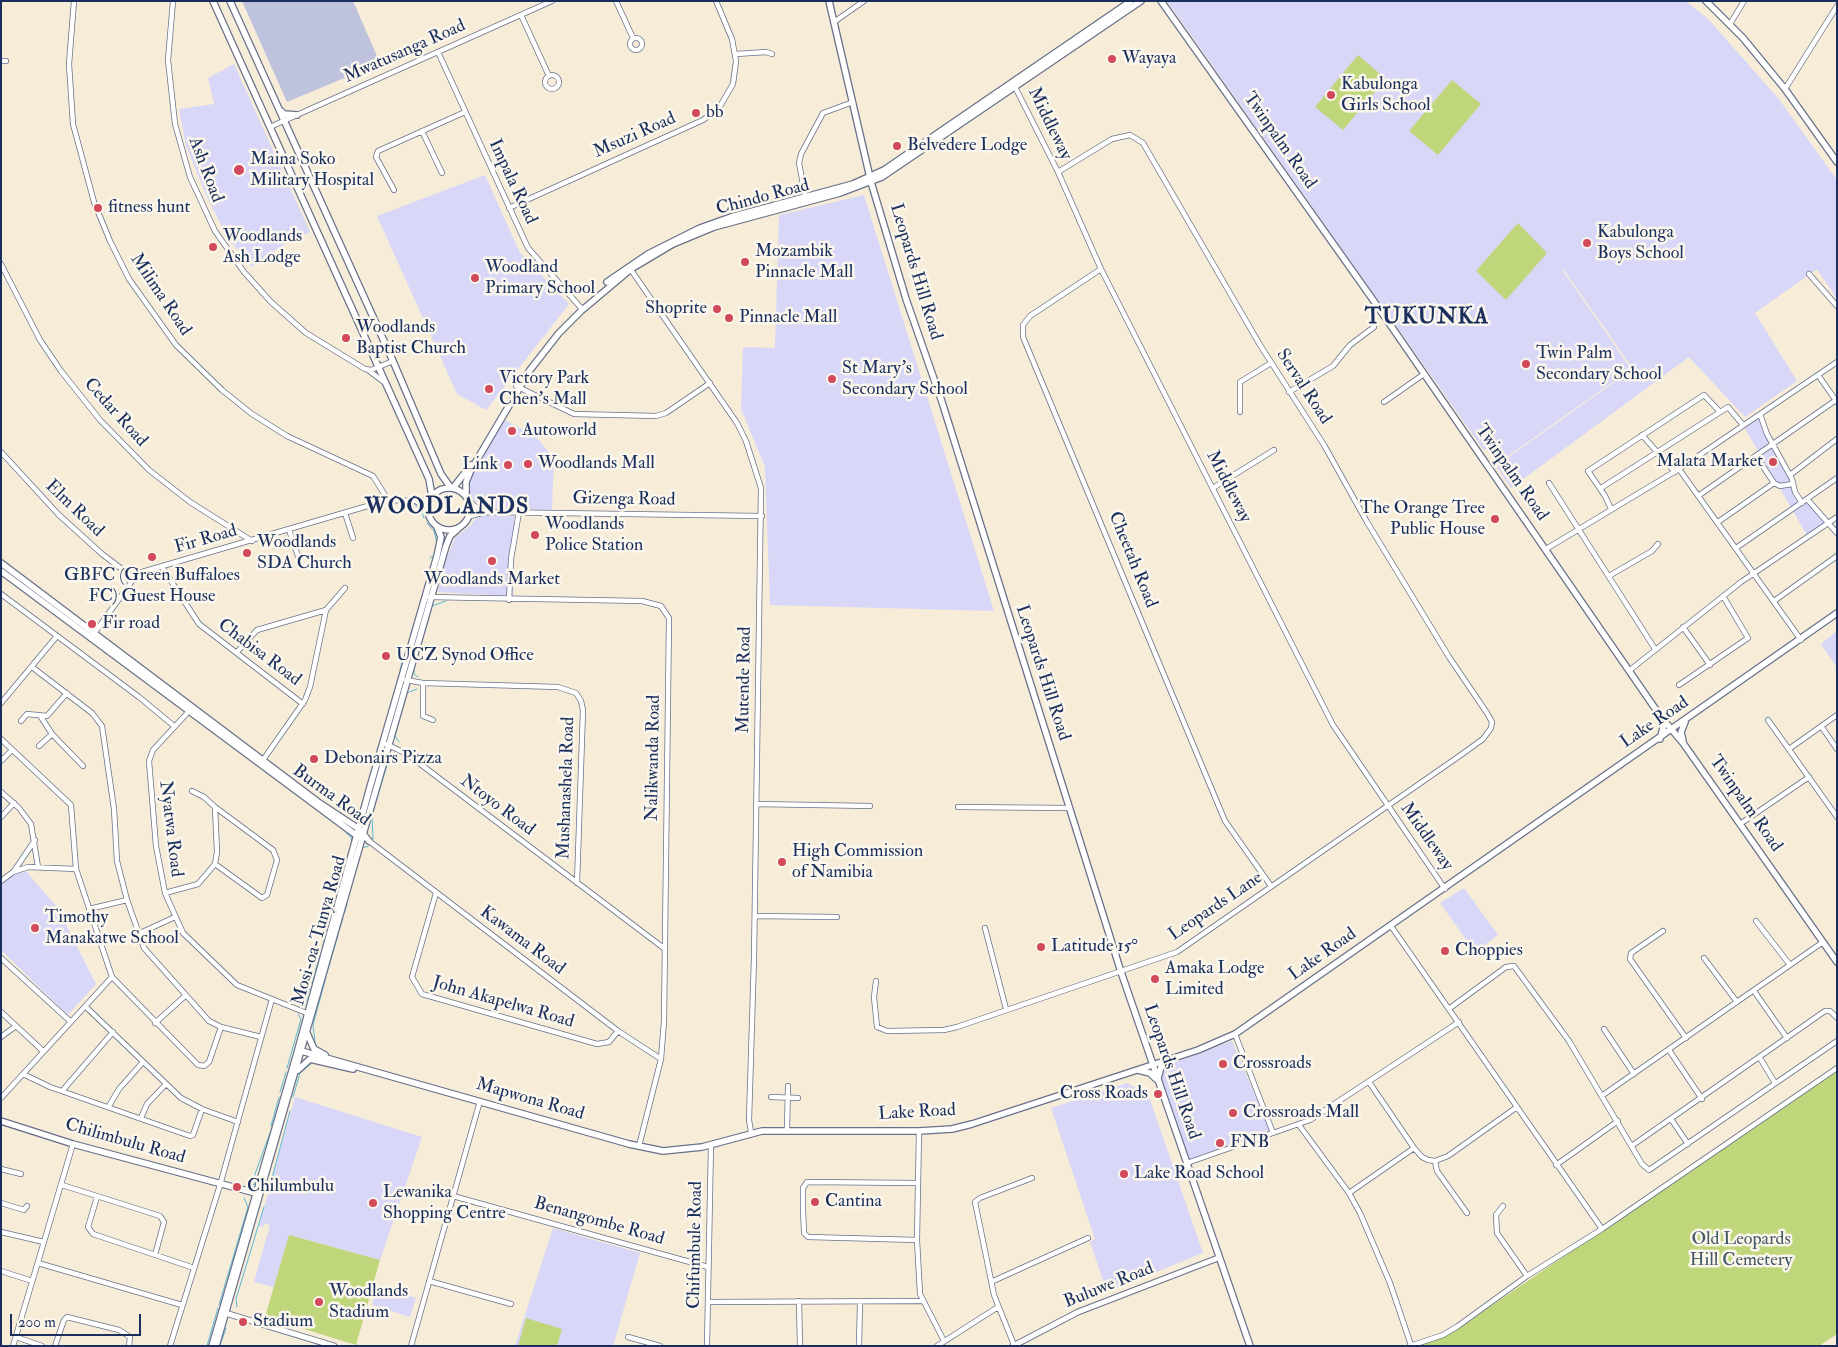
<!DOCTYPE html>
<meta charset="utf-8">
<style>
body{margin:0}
#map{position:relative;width:1838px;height:1347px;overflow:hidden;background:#f7ecd8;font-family:"IM FELL Double Pica",serif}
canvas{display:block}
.frame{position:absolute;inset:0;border:2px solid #1b2f5e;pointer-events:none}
.scale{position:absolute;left:10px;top:1314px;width:131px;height:22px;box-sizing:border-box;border:2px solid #1b2f5e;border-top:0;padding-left:6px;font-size:15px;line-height:18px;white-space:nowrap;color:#1b2f5e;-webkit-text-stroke:4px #fbf7ec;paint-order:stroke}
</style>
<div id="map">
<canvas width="1838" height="1347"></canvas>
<div class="frame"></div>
<div class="scale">200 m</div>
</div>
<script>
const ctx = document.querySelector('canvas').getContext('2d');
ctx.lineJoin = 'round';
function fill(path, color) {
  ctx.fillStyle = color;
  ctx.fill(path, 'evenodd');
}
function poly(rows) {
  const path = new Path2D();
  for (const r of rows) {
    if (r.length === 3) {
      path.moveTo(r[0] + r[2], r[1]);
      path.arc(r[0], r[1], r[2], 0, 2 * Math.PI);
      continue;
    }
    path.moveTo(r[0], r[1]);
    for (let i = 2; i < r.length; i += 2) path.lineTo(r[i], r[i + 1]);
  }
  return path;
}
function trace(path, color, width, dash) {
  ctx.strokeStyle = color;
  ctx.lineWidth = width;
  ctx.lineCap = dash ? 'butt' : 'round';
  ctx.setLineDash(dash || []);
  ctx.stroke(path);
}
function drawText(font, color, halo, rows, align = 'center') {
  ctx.font = font + ' "IM FELL Double Pica",serif';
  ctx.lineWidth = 5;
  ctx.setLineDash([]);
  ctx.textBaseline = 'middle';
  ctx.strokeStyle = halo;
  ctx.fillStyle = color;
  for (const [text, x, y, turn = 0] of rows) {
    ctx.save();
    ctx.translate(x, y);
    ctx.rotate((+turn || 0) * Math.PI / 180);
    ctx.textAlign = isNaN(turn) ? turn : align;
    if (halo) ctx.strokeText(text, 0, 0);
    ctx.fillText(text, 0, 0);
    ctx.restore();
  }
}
const built = poly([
 [1167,1,1686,1,1709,20,1778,98,1837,180,1837,299,1817,269,1755,313,1797,381,1745,417,1689,357,1511,488,1496,466,1633,369,1564,270,1546,282,1563,271,1631,369,1498,463,1488,450,1483,449],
 [234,64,310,232,278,248,252,267,227,237,206,195,186,146,179,109,214,104,208,78],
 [485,175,520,253,569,304,486,410,457,394,377,216],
 [864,195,994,611,770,605,765,467,741,409,743,347,775,348,779,215],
 [1760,414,1802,502,1807,499,1828,522,1808,537,1743,425],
 [501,418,536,437,554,458,552,510,485,508,472,499,468,493,466,481],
 [485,513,514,516,513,596,438,592,445,562,455,538,471,525,479,515],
 [1837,631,1837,668,1821,644],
 [25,870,57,907,96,984,68,1015,1,950,1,883,6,878],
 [1464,888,1498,935,1475,952,1440,903],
 [1232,1041,1270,1131,1188,1160,1159,1077,1168,1065],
 [1127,1083,1148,1094,1203,1253,1107,1292,1090,1242,1095,1239,1051,1108],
 [295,1097,422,1137,380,1260,289,1235,274,1287,254,1282,270,1225,264,1223,263,1228,259,1226],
 [553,1228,640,1253,613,1346,515,1346],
 [378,1286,416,1298,410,1317,372,1305]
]);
const industrial = poly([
 [242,1,353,1,380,63,287,102]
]);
const green = poly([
 [1358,55,1386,79,1343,130,1315,107],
 [1452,80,1481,104,1438,155,1409,131],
 [1518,223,1547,253,1506,300,1476,271],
 [1837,1071,1837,1334,1819,1346,1408,1346,1457,1329],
 [289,1235,380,1260,356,1345,265,1317],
 [526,1318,562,1329,557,1346,518,1346]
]);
const stream = poly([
 [414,504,422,511,424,518],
 [427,523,434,531,437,543],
 [430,558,434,555,436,547],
 [426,572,427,578],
 [411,633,418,611],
 [424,634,432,606,446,601],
 [405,654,410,638],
 [414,669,414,674,418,677],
 [400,670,404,656],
 [387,720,399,675],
 [399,742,395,736,407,693,417,689],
 [346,833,351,837,352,842],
 [373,839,372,815,390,755,397,753],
 [362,848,369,846],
 [344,870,348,856],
 [341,879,343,875],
 [332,913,340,884],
 [344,914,347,904],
 [330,918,331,917],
 [327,931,329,922],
 [339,931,343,918],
 [327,973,338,935],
 [312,983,326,935],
 [299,1008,305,1006,310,988],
 [315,1042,313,1025,326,977],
 [287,1068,301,1019,298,1014],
 [280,1092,286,1072],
 [293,1097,300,1073,312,1063],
 [271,1126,279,1097],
 [271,1182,290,1111],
 [248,1186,255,1184,255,1174,270,1133],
 [219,1305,248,1207,244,1198],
 [237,1307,236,1299,264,1207],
 [207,1346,218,1308],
 [220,1346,226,1328]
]);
const minor = poly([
 [74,1,69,64,73,124,94,202,110,241,129,279,176,345,222,390,252,414,287,436,373,476,388,500],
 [173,1,168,60,175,124,190,177,215,231,244,272,271,302,306,333,365,369,371,370,393,361],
 [616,1,633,38],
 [521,15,549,76],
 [834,22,864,1],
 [1730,24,1744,1],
 [636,44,6],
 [438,52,528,248,582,309],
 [736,54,766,52,772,54],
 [1,61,6,61],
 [552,82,7],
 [1014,85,1058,172,1101,269,1333,725,1445,889],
 [1785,89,1837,6],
 [270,127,552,1],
 [422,131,442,173],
 [394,190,376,157,378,151,465,112],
 [806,200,799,163,801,154,823,113,853,102],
 [509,208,703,120,719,108,733,84,736,61,732,39,716,1],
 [1,264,40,340,61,371,100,420,149,470,190,502,252,541],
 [629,267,737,423,746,441,761,488,754,958,749,1120,751,1132],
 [1101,269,1030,316,1023,325,1023,337,1225,821,1271,886],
 [1809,274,1837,306],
 [368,370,384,382],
 [1818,375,1837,402],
 [516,386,574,414,656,416,666,413,710,383],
 [1289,392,1333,366,1350,345,1374,327],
 [1384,402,1424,374],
 [1240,412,1240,382,1271,363],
 [1760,414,1767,434,1792,479,1795,492,1802,503],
 [1642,435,1675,472],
 [1,452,59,515,102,554,135,579],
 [1756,456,1774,483,1780,486,1792,484],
 [1679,469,1801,640],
 [1790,475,1837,439],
 [1549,483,1655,649],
 [1213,488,1274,450],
 [1601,488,1728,407,1743,425],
 [1698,496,1836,400],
 [1807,499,1837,533],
 [416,501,428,510],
 [469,501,478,509,485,511],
 [1611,509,1605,496,1588,471,1704,395,1720,412],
 [345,513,353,538],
 [470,516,486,512,762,516],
 [1718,522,1774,483],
 [289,530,298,556],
 [1736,548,1837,478],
 [1546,549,1679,469,1837,362],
 [162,567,199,624,303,704],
 [1609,576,1652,551,1658,544],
 [1,594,139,697,174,726],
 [429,597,642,601,661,606,669,618,664,1021,661,1059,639,1146],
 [509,600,511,559,519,512],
 [1774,601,1837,556],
 [1683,627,1710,665],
 [93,635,132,581,142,572,388,500,416,501,430,499],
 [237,652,257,630,326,610,345,588],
 [32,667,92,713,102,726,114,809,117,861,127,900,144,948,209,1021,221,1027,261,1037],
 [1630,670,1741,582,1837,517],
 [406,680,423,683,558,687,576,693,581,701,583,710,577,883],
 [423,683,423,716,433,720],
 [1679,685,1748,638,1723,596],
 [1,703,57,636],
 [191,709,153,750,149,761,156,846,165,893,183,933,237,985,309,1014],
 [41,717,52,734,83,766],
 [1768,720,1837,817],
 [21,721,27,714,47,716,67,693],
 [1821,726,1837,749],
 [1,739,71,805,76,869],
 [386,744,407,754,665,949],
 [39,746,52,734],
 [1789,749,1837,715],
 [263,760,305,700,310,687,326,610],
 [1,761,12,750],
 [1,792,19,808,31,824,38,867],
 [757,804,870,806],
 [958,807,1068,808],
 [1,817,14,803],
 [1740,824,1809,777],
 [369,841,618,1031,661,1059],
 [215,864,262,898,267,895,277,860,273,850,215,807],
 [14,871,35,840],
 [1,881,13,872,28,867,76,869,112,977,198,1065,204,1066,209,1062,221,1027],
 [165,893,198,884,215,864,217,852,215,807,204,797,192,791],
 [436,893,412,977,422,994,597,1044,609,1042,618,1031],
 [89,909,127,900],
 [755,916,837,917],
 [1756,921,1790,965],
 [1391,926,1602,1229],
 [985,928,1006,1009],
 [1663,931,1631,953,1630,959,1686,1038],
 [138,934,175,917],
 [1,958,71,1022],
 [1704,958,1737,1002],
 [876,981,874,997,877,1027,887,1031,944,1030,957,1027,1177,952,1458,757,1483,739,1491,728,1492,722,1487,713,1449,657,1367,522,1324,445,1260,345,1143,143,1130,135,1112,139,1058,172],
 [1754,991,1787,1038],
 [86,1007,181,1098,202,1109,238,1122],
 [1450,1008,1506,967,1514,966,1569,1041,1642,1164,1649,1170,1837,1041],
 [1,1012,43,1051],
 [155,1023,185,996],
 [1604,1029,1634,1074],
 [1235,1034,1273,1133],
 [1,1037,16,1026],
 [1669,1050,1702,1099],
 [1760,1058,1775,1083],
 [23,1074,50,1087,190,1136,193,1135,202,1109],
 [1369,1082,1414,1148,1422,1157,1428,1160,1435,1161,1448,1156,1517,1107],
 [63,1090,113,1032],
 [1603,1095,1823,942],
 [771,1097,798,1098],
 [1,1098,112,977],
 [109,1106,119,1089,143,1062],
 [141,1118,147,1104,166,1084],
 [1671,1119,1688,1144],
 [1299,1125,1349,1193,1360,1213,1390,1283,1411,1345],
 [787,1129,788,1086],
 [919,1131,917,1240,920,1294,944,1341],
 [1633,1145,1825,1011,1830,1011,1837,1018],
 [1435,1161,1437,1171,1467,1213],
 [1187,1163,1310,1120,1459,1022],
 [1556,1165,1618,1121],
 [1,1169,21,1174],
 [916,1183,807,1182,803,1188,803,1209,804,1233,808,1237,917,1240],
 [62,1185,160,1216,164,1222,155,1255],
 [1349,1193,1414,1148],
 [453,1196,708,1267],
 [97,1197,88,1227,93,1234,194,1268],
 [1,1203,24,1210,27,1206],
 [1503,1206,1496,1215,1497,1233,1527,1276],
 [1,1232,44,1242],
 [38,1263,182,1305],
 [1,1271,32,1281],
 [429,1281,511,1304],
 [991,1282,1088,1238],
 [799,1301,800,1346],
 [708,1302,922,1301],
 [16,1337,42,1346],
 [628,1337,660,1346],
 [1014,1345,994,1295,975,1202,980,1198,1032,1178],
 [13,1346,73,1144],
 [55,1346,64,1320,67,1317,119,1330,130,1337,129,1346],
 [170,1346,220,1185,272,999],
 [411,1346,480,1101],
 [707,1346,711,1144],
 [859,1346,860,1302],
 [937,1346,998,1307],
 [1410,1346,1443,1335,1458,1326,1527,1276,1602,1229,1837,1068]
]);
const tertiary = poly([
 [222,1312,334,1346],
 [1013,1346,1078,1312,1218,1258]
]);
const secondary = poly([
 [213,1,429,479,432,496],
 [230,1,393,361,441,474,451,488],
 [829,1,871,182,906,299,942,402,1121,972,1250,1346],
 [1161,1,1371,297,1661,717,1683,743,1837,962],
 [1706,1,1743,38,1785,89,1837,162],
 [281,111,284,114,297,115],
 [607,282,648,254,700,228,731,217,853,184,884,170,1131,1],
 [449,509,21],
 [453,488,471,465],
 [466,495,466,482,471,470,530,370,559,333,581,311,631,269,673,244,714,227,840,193,882,177,1141,1],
 [1,563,318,802,359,829,369,841],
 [1,571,360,838],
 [1660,739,1663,728,1662,719],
 [1683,741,1681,732,1685,722],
 [307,1033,314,1049,325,1055],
 [298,1050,629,1144,663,1151,702,1147,762,1131,919,1131,952,1129,972,1124,1198,1050,1235,1034,1837,613],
 [298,1070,310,1059,353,1069],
 [1138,1070,1150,1073,1156,1079],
 [1158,1078,1161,1067,1169,1060],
 [1,1121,73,1144,259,1194],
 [212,1346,297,1053,370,787,437,556,441,537,437,527],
 [216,1346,446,546,450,536,458,529]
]);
const markers = [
 [1112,59,5,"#d1495b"],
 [1331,95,5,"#d1495b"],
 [696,113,5,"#d1495b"],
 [897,146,5,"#d1495b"],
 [239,170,6,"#d1495b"],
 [98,208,5,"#d1495b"],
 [1587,243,5,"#d1495b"],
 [213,247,5,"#d1495b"],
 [745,262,5,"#d1495b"],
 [475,278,5,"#d1495b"],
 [717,309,5,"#d1495b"],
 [729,318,5,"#d1495b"],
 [346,338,5,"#d1495b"],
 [1526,364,5,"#d1495b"],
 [832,379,5,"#d1495b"],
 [489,389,5,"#d1495b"],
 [512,431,5,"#d1495b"],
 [1773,462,5,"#d1495b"],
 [528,464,5,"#d1495b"],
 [508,465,5,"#d1495b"],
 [1495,519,5,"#d1495b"],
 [535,535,5,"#d1495b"],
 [247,553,5,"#d1495b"],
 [152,557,5,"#d1495b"],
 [492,561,5,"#d1495b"],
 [92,624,5,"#d1495b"],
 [386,656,5,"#d1495b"],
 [314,759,5,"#d1495b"],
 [782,862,5,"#d1495b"],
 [35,928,5,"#d1495b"],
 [1041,947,5,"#d1495b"],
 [1445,951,5,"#d1495b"],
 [1155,979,5,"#d1495b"],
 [1223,1064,5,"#d1495b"],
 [1158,1094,5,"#d1495b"],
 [1233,1113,5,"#d1495b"],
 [1220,1143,5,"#d1495b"],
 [1124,1174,5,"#d1495b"],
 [237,1187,5,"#d1495b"],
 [815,1202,5,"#d1495b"],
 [373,1203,5,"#d1495b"],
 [319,1302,5,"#d1495b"],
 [243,1322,5,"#d1495b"]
];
const streetNames = [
 ["Mwatusanga Road",405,52,-24],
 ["Middleway",1049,124,64],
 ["Msuzi Road",635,136,-24],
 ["Twinpalm Road",1279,141,55],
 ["Ash Road",205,170,69],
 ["Impala Road",512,182,65],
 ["Chindo Road",763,198,-15],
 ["Leopards Hill Road",915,272,73],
 ["Milima Road",160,295,56],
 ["Serval Road",1303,387,57],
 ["Cedar Road",115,413,48],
 ["Twinpalm Road",1511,473,55],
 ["Middleway",1228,487,63],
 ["Gizenga Road",624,500,1],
 ["Elm Road",74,509,44],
 ["Fir Road",206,540,-16],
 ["Cheetah Road",1132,560,68],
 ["Chabisa Road",259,653,37],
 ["Leopards Hill Road",1042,673,72],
 ["Mutende Road",745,680,-89],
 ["Lake Road",1655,723,-34],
 ["Nalikwanda Road",654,758,-89],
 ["Mushanashela Road",567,788,-88],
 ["Burma Road",331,796,36],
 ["Twinpalm Road",1745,804,55],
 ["Ntoyo Road",497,806,37],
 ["Nyatwa Road",170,829,83],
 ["Middleway",1426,837,55],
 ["Leopards Lane",1216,907,-34],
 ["Mosi-oa-Tunya Road",320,931,-74],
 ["Kawama Road",522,941,37],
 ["Lake Road",1323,955,-35],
 ["John Akapelwa Road",503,1003,16],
 ["Leopards Hill Road",1171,1072,71],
 ["Mapwona Road",530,1100,16],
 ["Lake Road",917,1113,-3],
 ["Chilimbulu Road",125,1142,16],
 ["Benangombe Road",599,1222,16],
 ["Chifumbule Road",696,1245,-89],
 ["Buluwe Road",1109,1286,-22]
];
const poiNames = [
 ["Wayaya",1122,59],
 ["Kabulonga",1341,85],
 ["Girls School",1341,106],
 ["bb",706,113],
 ["Belvedere Lodge",907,146],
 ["Maina Soko",250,160],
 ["Military Hospital",250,181],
 ["fitness hunt",108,208],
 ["Kabulonga",1597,233],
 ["Boys School",1597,254],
 ["Woodlands",223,237],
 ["Ash Lodge",223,258],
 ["Mozambik",755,252],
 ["Pinnacle Mall",755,273],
 ["Woodland",485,268],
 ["Primary School",485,289],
 ["Shoprite",707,309,"right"],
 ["Pinnacle Mall",739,318],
 ["Woodlands",356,328],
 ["Baptist Church",356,349],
 ["Twin Palm",1536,354],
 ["Secondary School",1536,375],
 ["St Mary's",842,369],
 ["Secondary School",842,390],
 ["Victory Park",499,379],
 ["Chen's Mall",499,400],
 ["Autoworld",522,431],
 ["Malata Market",1763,462,"right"],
 ["Woodlands Mall",538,464],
 ["Link",498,465,"right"],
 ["The Orange Tree",1485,509,"right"],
 ["Public House",1485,530,"right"],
 ["Woodlands",545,525],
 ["Police Station",545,546],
 ["Woodlands",257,543],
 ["SDA Church",257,564],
 ["GBFC (Green Buffaloes",152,576,"center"],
 ["FC) Guest House",152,597,"center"],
 ["Woodlands Market",492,580,"center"],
 ["Fir road",102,624],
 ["UCZ Synod Office",396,656],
 ["Debonairs Pizza",324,759],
 ["High Commission",792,852],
 ["of Namibia",792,873],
 ["Timothy",45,918],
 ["Manakatwe School",45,939],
 ["Latitude 15°",1051,947],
 ["Choppies",1455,951],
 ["Amaka Lodge",1165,969],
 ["Limited",1165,990],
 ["Crossroads",1233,1064],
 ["Cross Roads",1148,1094,"right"],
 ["Crossroads Mall",1243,1113],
 ["FNB",1230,1143],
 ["Lake Road School",1134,1174],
 ["Chilumbulu",247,1187],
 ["Lewanika",383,1193],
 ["Shopping Centre",383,1214],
 ["Cantina",825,1202],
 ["Woodlands",329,1292],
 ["Stadium",329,1313],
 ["Stadium",253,1322]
];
const parkNames = [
 ["Old Leopards",1741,1240],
 ["Hill Cemetery",1741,1261]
];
const districtNames = [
 ["TUKUNKA",1427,318],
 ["WOODLANDS",447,508]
];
fill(built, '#d8d7f8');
fill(industrial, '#bfc2dd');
fill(green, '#bfd67b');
trace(stream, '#58b8d6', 1);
trace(minor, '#687189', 6);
trace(tertiary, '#687189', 7);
trace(secondary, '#687189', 8);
trace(minor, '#fff', 4.5);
trace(tertiary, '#fff', 5);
trace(secondary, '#fff', 5.5);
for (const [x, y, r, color] of markers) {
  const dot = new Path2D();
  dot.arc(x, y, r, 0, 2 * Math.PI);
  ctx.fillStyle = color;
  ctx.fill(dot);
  trace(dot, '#fbf7ec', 2);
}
drawText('18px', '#1b2f5e', '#fbf7ec', streetNames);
drawText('18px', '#1b2f5e', '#fbf7ec', poiNames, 'left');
drawText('18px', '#445965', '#fbf7ec', parkNames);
ctx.letterSpacing = '1px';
drawText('bold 22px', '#1b2f5e', '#fbf7ec', districtNames);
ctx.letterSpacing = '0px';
</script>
